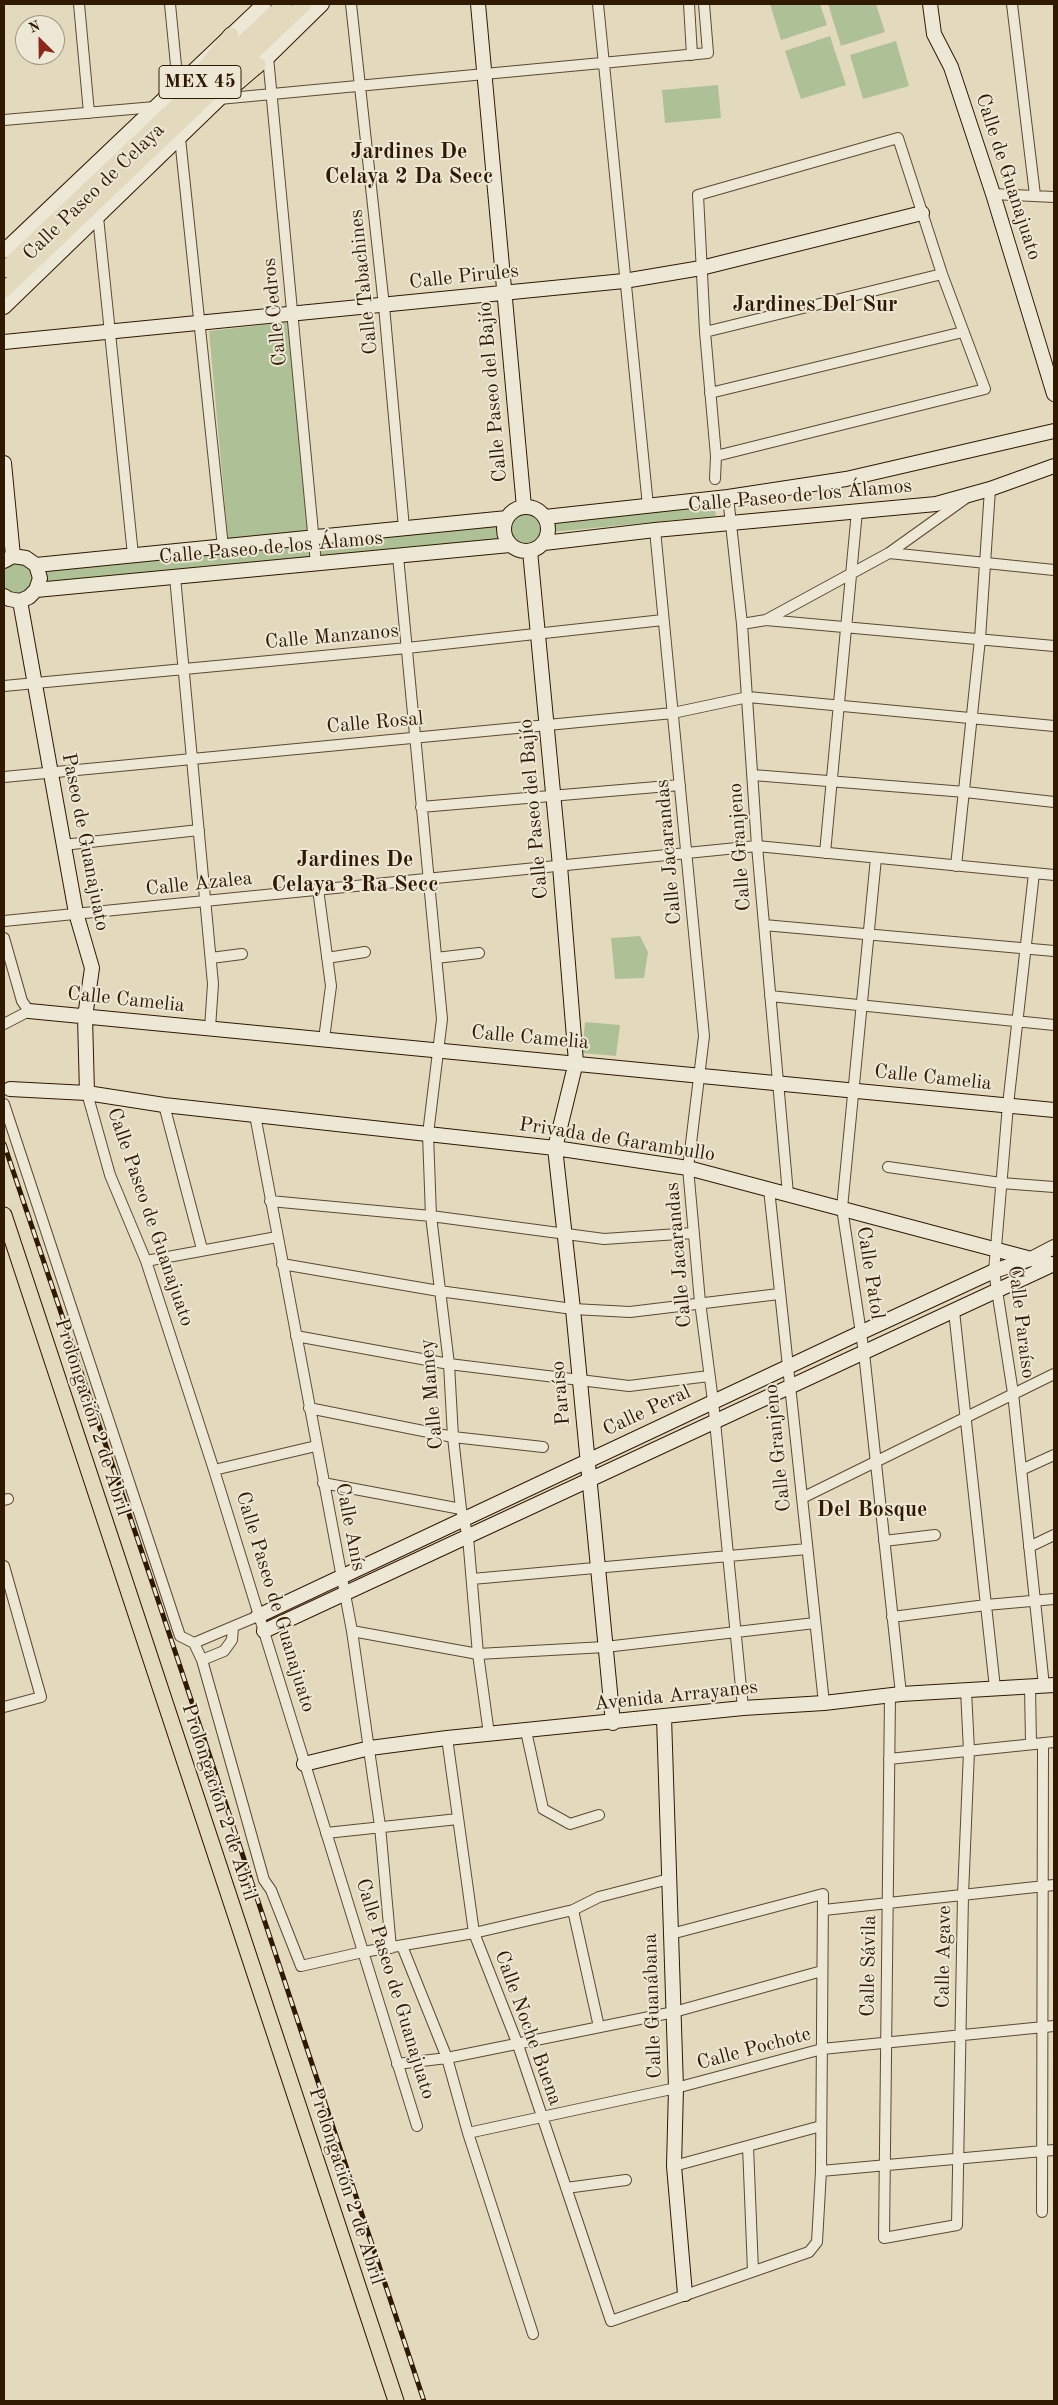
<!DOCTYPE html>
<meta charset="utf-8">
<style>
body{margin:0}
#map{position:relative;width:1058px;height:2405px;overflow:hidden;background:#e3dabe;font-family:"Old Standard TT",serif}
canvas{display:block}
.frame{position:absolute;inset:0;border:5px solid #301901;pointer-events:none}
.north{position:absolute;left:15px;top:15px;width:50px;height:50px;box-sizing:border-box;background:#ede7d5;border:1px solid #a19580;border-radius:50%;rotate:337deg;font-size:14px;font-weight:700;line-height:20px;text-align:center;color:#301901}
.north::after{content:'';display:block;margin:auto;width:18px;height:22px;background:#8f2418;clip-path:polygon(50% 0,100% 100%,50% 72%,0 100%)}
</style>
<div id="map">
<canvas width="1058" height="2405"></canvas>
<div class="frame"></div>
<div class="north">N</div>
</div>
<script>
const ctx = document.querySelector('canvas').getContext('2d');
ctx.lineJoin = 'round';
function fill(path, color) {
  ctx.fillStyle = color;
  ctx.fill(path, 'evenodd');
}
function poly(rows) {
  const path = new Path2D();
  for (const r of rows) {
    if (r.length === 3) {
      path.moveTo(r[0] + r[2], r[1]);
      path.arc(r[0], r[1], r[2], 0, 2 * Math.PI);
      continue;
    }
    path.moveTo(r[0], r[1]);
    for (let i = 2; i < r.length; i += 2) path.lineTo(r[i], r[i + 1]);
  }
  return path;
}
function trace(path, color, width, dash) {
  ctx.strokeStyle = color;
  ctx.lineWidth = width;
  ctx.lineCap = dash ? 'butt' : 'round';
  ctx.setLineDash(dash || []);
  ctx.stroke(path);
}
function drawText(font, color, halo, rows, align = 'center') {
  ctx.font = font + ' "Old Standard TT",serif';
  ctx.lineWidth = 4;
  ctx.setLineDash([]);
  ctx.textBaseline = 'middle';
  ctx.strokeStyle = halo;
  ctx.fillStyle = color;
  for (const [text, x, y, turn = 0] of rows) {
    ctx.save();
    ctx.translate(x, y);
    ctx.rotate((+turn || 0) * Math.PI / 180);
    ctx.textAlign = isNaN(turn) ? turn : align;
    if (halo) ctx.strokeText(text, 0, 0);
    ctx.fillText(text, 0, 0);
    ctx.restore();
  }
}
const green = poly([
 [770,4,820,4,827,25,781,40],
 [828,4,876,4,885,32,841,46],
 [830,36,846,85,801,99,785,51],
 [896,41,909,86,863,99,850,55],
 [718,85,721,118,665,123,662,90],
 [289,322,308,532,228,539,209,331],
 [714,505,716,516,553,532,551,521],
 [525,529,15],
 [496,523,498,539,42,585,41,569],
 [16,562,30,567,34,578,31,588,21,596,10,595,4,589,4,569],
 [640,936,648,952,644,978,615,979,611,938],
 [585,1022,620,1025,616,1056,582,1053]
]);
const street = poly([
 [79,4,89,113],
 [170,4,178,86],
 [351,4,384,306,404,528],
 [598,4,648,506],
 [689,4,692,55],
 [1012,4,1035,195],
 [268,57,316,564],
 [219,99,708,53,704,4],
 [4,120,155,107],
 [180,138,223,547],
 [993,194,1054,197],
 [98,217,133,555],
 [705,332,942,274],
 [710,393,963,332],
 [715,479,716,456,705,332,698,195,898,138,942,274,985,389,716,456],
 [728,497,742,624,757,846,788,1194],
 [655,530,704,1036,688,1168,700,1302,713,1401,743,1708],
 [889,553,1054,570],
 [398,556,442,1019,428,1134,431,1216,449,1364,453,1437,461,1509,468,1537,478,1654,489,1734],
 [175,577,213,984,210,1028],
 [766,620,1054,646],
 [742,624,766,620,889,553,966,498],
 [4,686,407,648,663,620],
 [753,775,965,792,1054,802],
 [4,777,673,713,748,697,1054,726],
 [421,807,680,785],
 [63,845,199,830],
 [825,853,857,511],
 [876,858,842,1208,864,1353,901,1694],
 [956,866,980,639,990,489],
 [1034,873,1008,1105,994,1271,1013,1393,1044,1686],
 [318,889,331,986,324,1039],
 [4,921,757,846,1054,875],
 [764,925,1054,951],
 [4,938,22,1001,29,1011,4,1024],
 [211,958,242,954],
 [327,958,365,952],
 [436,958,479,953],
 [770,996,1054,1025],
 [87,1093,110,1175,146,1261,214,1470,417,2126],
 [4,1104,180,1636,194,1643,202,1660,264,1880,271,1890,301,1966,363,1952,474,1933,573,1910,599,1897,669,1879],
 [164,1105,202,1249],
 [255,1115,352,1631,380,1826,391,1948],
 [888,1167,1001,1183,1054,1187],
 [769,1189,824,1703],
 [270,1201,431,1216,604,1239,693,1233],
 [146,1261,277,1237],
 [282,1264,439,1291,573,1309,630,1312,779,1294],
 [954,1311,995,1688],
 [296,1336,449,1364,629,1386,709,1376],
 [309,1408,453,1437,543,1447],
 [214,1470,316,1446],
 [1021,1470,1054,1455],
 [323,1483,461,1509],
 [802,1498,1054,1374],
 [4,1500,8,1499],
 [884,1541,935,1535],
 [1029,1547,1054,1535],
 [4,1566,41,1697,4,1707],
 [472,1579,807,1549],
 [892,1617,986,1605,1054,1599],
 [352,1631,478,1654,605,1647,815,1623],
 [194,1643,258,1616],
 [202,1660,224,1651,232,1640,233,1627],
 [1030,1686,1031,1744],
 [890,1695,884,2238,957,2225,963,1895,969,1751,966,1690],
 [526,1731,543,1809,570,1824,599,1815],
 [447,1738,474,1933,518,2045,611,2321,809,2252,817,2242,821,2171,823,1894,671,1934],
 [889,1759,1054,1742],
 [326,1833,458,1819],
 [573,1910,599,2027],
 [824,1910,1054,1885],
 [402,1946,447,2058,468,2133,533,2334],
 [397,2064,447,2058,674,2012,822,1971],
 [468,2133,676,2088,822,2049,1054,2026],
 [748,2146,753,2271],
 [674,2166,821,2126],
 [821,2171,1054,2150],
 [566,2188,626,2180],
 [1042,2212,1043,1743]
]);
const secondary = poly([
 [478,4,524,507],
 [930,4,934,34,951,67,993,194,1054,394],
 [4,251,264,4],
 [4,307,219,99,268,57,322,4],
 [4,342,624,281,701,268,922,213],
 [4,463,13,556],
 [526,529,22],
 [545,517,728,497,846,479,1054,431],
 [544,543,655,530,936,504,990,489,1054,466],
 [530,551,560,866,576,1062,555,1148,573,1309,613,1723],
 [4,561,13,556,26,558,36,565,40,578,36,590,29,597,20,601,9,599,4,596],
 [36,565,507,518],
 [36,590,510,545],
 [20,601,76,913,92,968,85,1017,87,1093],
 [29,1011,1054,1110],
 [10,1089,87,1093,164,1105,555,1148,688,1168,1054,1265],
 [258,1616,862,1332,994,1271,1033,1258,1054,1247],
 [264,1631,1054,1264],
 [664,1717,676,2088,674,2166,685,2294],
 [304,1764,370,1748,447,1738,743,1708,824,1703,901,1694,1054,1685]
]);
const primary = poly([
 [204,69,231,35],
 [227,88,258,65],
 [4,270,284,4],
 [4,290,304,4],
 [4,1215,396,2401]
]);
const rail = poly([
 [4,1144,151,1579,424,2401]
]);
const shields = [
 [200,82,82]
];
const shieldNames = [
 ["MEX 45",200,82]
];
const streetNames = [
 ["Calle de Guanajuato",1008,177,72],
 ["Calle Paseo de Celaya",94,192,-44],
 ["Calle Pirules",464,277,-6],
 ["Calle Tabachines",364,282,-96],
 ["Calle Cedros",275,312,-96],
 ["Calle Paseo del Bajío",493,392,-95],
 ["Calle Paseo de los Álamos",800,496,-5],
 ["Calle Paseo de los Álamos",271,548,-5],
 ["Calle Manzanos",332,637,-5],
 ["Calle Rosal",375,723,-5],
 ["Calle Paseo del Bajío",534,809,-95],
 ["Paseo de Guanajuato",85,842,79],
 ["Calle Granjeno",740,847,-94],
 ["Calle Jacarandas",669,852,-95],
 ["Calle Azalea",199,884,-6],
 ["Calle Camelia",126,1000,6],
 ["Calle Camelia",530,1038,5],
 ["Calle Camelia",933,1078,6],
 ["Privada de Garambullo",617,1140,9],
 ["Calle Paseo de Guanajuato",150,1217,71],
 ["Calle Jacarandas",679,1255,-95],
 ["Calle Patol",870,1273,81],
 ["Calle Paraíso",1021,1322,83],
 ["Paraíso",561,1393,-95],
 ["Calle Mamey",432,1394,-95],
 ["Calle Peral",647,1411,-25],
 ["Prolongación 2 de Abril",92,1417,72],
 ["Calle Granjeno",778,1448,-96],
 ["Calle Anís",350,1527,79],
 ["Calle Paseo de Guanajuato",275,1602,73],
 ["Avenida Arrayanes",676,1696,-6],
 ["Prolongación 2 de Abril",219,1802,72],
 ["Calle Agave",944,1957,-89],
 ["Calle Sávila",869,1966,-89],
 ["Calle Paseo de Guanajuato",395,1989,73],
 ["Calle Guanábana",653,2006,-92],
 ["Calle Noche Buena",528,2028,70],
 ["Calle Pochote",754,2049,-15],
 ["Prolongación 2 de Abril",346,2186,72]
];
const quarterNames = [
 ["Jardines De",409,152],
 ["Celaya 2 Da Secc",409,177],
 ["Jardines Del Sur",815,305],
 ["Jardines De",355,860],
 ["Celaya 3 Ra Secc",355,885],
 ["Del Bosque",872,1510]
];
fill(green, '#aec196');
trace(street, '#5d4930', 12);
trace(secondary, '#301901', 16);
trace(primary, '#301901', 17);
trace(street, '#ede7d5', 10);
trace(secondary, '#ede7d5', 14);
trace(primary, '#e3dabe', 15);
trace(rail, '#301901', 5);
trace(rail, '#ede7d5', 3, [9]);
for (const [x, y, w] of shields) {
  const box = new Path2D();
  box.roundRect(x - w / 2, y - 16.5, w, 33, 4);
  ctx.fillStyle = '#ede7d5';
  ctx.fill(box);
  trace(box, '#301901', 1);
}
drawText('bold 19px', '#301901', null, shieldNames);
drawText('20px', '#301901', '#ede7d5', streetNames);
drawText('bold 22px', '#301901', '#ede7d5', quarterNames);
</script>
